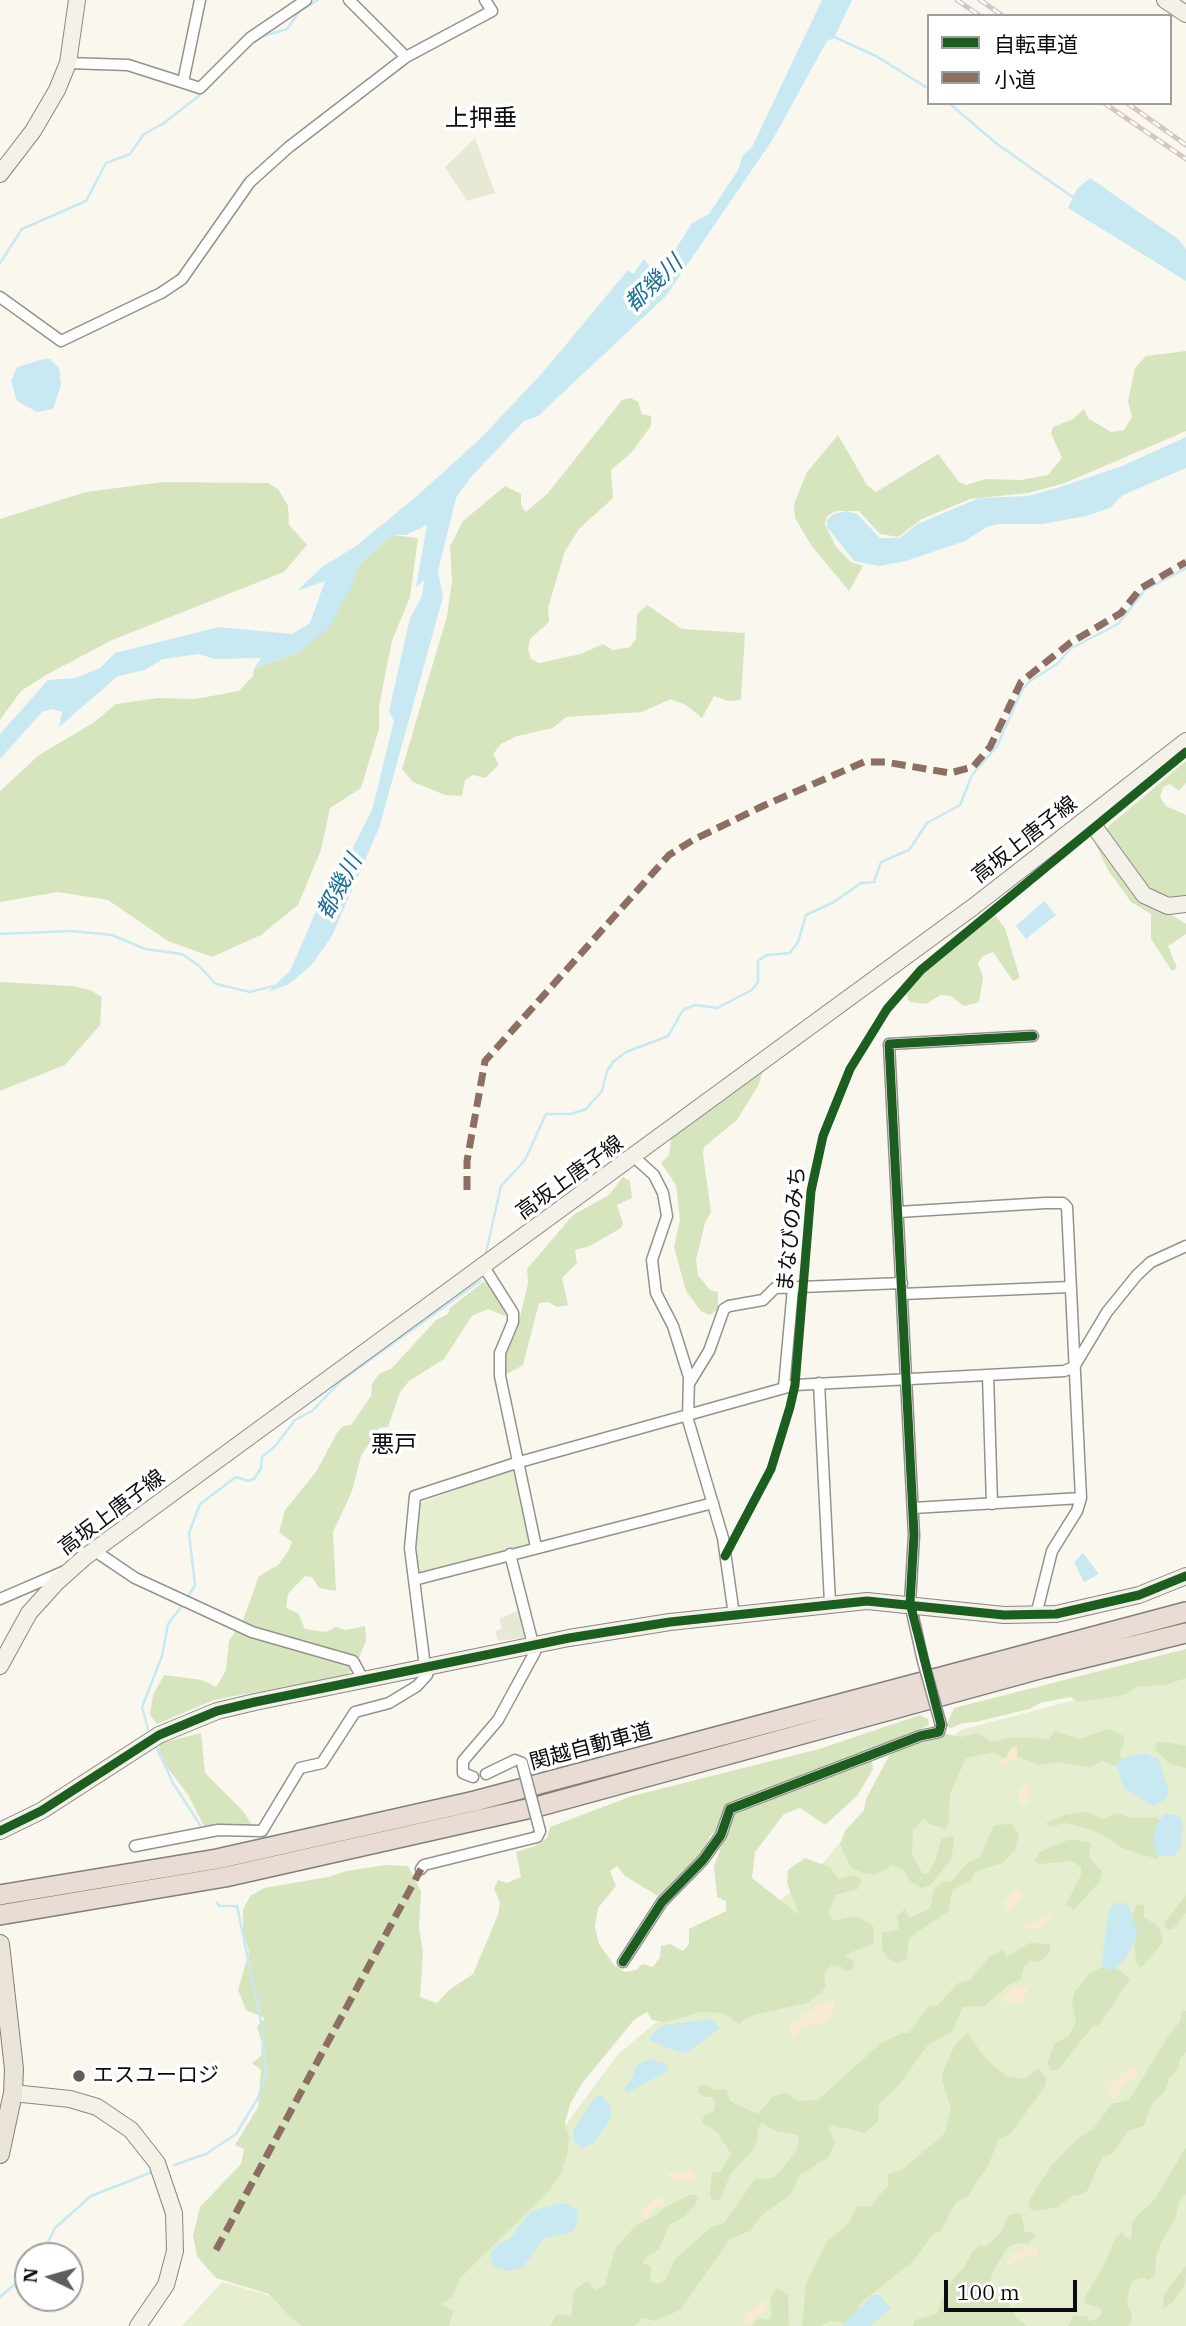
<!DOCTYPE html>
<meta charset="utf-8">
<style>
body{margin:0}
#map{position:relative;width:1186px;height:2326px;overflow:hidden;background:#faf7ef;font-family:"IBM Plex Serif","Noto Sans JP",serif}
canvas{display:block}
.legend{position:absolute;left:927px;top:14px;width:245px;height:91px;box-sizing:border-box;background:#fff;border:2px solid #9e9e9e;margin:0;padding:9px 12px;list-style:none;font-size:21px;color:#0c0c0c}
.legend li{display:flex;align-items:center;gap:14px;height:35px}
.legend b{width:35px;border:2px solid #9e9e9e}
.north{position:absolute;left:14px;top:2242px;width:70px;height:70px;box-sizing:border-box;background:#fff;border:2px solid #9e9e9e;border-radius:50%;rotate:275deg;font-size:19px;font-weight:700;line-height:28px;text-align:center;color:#0c0c0c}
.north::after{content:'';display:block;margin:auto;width:24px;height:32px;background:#5f5e5b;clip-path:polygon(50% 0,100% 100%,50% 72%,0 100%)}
.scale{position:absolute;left:944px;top:2280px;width:133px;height:32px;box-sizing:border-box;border:4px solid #0c0c0c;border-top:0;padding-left:9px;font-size:21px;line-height:24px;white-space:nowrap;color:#0c0c0c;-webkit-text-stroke:5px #fff;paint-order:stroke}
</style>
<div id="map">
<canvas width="1186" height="2326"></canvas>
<ul class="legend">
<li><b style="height:9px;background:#1b5e20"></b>自転車道</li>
<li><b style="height:9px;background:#8d6e63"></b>小道</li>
</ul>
<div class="north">N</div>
<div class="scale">100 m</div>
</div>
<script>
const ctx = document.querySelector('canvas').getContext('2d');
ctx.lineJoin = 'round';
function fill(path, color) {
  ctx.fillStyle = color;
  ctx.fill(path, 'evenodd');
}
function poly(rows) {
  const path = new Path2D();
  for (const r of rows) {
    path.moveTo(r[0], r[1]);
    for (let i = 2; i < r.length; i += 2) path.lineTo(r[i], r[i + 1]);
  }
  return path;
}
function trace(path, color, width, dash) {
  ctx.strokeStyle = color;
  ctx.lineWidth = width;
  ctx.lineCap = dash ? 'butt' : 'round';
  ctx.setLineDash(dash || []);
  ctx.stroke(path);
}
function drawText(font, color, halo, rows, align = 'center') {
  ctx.font = font + ' "IBM Plex Serif","Noto Sans JP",serif';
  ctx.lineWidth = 7;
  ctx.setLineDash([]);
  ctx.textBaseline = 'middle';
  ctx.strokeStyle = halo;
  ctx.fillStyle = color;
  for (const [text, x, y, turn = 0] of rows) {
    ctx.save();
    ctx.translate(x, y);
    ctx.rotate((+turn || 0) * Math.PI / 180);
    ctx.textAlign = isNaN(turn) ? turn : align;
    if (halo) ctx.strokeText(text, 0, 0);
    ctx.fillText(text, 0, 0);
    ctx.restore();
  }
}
const green = poly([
 [513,1469,532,1542,529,1546,419,1574,414,1536,419,1503],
 [1186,1671,1186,2326,396,2326,531,2172,618,2054,682,2001,759,1918,817,1870,880,1795,936,1756,960,1730],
 [222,2282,278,2298,339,2326,182,2326]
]);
const forest = poly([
 [1186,351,1186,431,1065,483,1028,493,970,499,922,519,898,537,880,534,859,511,836,511,827,516,825,524,836,547,851,562,863,566,849,591,811,545,795,518,794,504,807,472,838,435,867,485,876,492,938,454,959,482,966,485,986,479,1021,480,1048,475,1062,458,1051,433,1053,427,1073,419,1084,409,1088,418,1111,432,1124,430,1132,417,1128,401,1135,368,1146,356],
 [631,398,638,402,642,414,651,416,651,426,631,453,611,470,613,498,579,529,565,551,548,608,549,622,530,639,528,649,531,659,539,663,581,654,603,644,613,650,630,647,636,639,637,614,647,605,682,629,745,633,741,700,728,701,714,696,702,718,686,705,671,699,642,712,566,717,553,728,517,736,501,744,493,754,499,765,485,778,473,775,465,780,462,796,445,795,413,782,402,769,447,616,452,581,450,546,463,521,505,486,521,494,521,505,526,512,548,493,622,400],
 [163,482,268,483,278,489,288,506,289,525,307,545,284,572,112,640,46,675,21,691,0,720,0,519,86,492],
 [392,535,418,538,410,597,392,641,386,670,379,707,379,729,361,788,330,808,321,850,298,905,261,935,212,957,168,941,108,900,58,892,0,902,0,791,39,755,93,723,116,704,158,698,195,699,239,691,253,676,254,669,301,651,359,565],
 [1186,761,1186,783,1179,791,1170,784,1163,787,1160,797,1166,806,1186,815,1186,897,1164,910,1186,924,1186,934,1168,946,1177,968,1172,971,1151,939,1151,914,1131,902,1108,870,1095,844,1111,824],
 [993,913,1005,928,1020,978,1013,981,993,952,983,956,978,963,983,978,979,1002,964,1006,951,996,941,995,926,1004,909,1002,906,993,911,983,958,939],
 [0,982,73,986,90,990,102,997,100,1025,65,1065,0,1091],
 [763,1070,759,1084,737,1120,704,1147,703,1154,711,1212,705,1223,696,1260,698,1275,710,1290,718,1292,718,1309,710,1315,701,1311,686,1291,674,1247,680,1220,676,1185,661,1163,669,1155,671,1139,707,1109],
 [623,1177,630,1181,632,1198,617,1205,623,1224,621,1228,590,1246,575,1250,577,1263,562,1278,568,1305,557,1307,548,1302,539,1303,523,1365,507,1374,503,1372,504,1355,518,1325,528,1283,527,1269,573,1215,609,1195],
 [483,1282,490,1284,507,1311,505,1316,488,1309,472,1316,444,1359,409,1381,400,1392,388,1427,379,1428,361,1456,352,1491,333,1532,336,1591,319,1588,312,1577,305,1576,288,1594,286,1608,298,1613,305,1629,326,1632,336,1627,345,1630,365,1626,366,1641,355,1667,347,1674,326,1679,214,1700,157,1724,150,1715,153,1695,164,1675,202,1680,216,1687,226,1670,229,1641,243,1620,259,1576,278,1565,289,1550,292,1542,279,1532,285,1510,316,1472,337,1433,343,1426,351,1425,371,1396,372,1384,379,1374,392,1368,436,1320,448,1314,450,1308],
 [1186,1649,1186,1678,1165,1685,1136,1687,1125,1695,1079,1702,1070,1697,1040,1703,1029,1709,976,1722,962,1723,951,1728,946,1726,954,1708],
 [920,1715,928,1719,929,1725,890,1744,784,1786,729,1802,722,1826,710,1836,699,1862,658,1896,625,1876,617,1866,610,1871,616,1886,598,1908,595,1927,599,1944,614,1965,625,1972,636,1970,642,1964,653,1967,660,1957,661,1946,670,1944,683,1951,689,1944,689,1929,726,1911,726,1901,717,1897,714,1866,734,1813,746,1805,853,1764,872,1761,873,1769,857,1796,825,1825,800,1808,784,1814,755,1852,752,1878,799,1915,787,1883,788,1870,805,1858,830,1867,838,1879,853,1875,861,1880,858,1889,835,1895,829,1912,832,1921,857,1916,873,1926,874,1943,845,1955,855,1962,852,1970,845,1971,842,1967,831,1965,824,1973,826,1988,808,2003,753,2015,739,2024,723,2013,701,2012,665,2022,652,2020,647,2012,634,2020,583,2082,570,2104,565,2123,569,2138,567,2155,561,2173,549,2191,460,2278,453,2296,441,2305,453,2311,449,2326,303,2326,292,2319,269,2294,216,2278,206,2267,197,2256,193,2236,200,2207,241,2164,244,2149,235,2145,258,2107,261,2070,252,2063,261,2056,262,2044,257,2027,265,2018,246,2010,238,1990,249,1952,243,1932,243,1910,250,1896,264,1888,328,1877,347,1871,385,1865,408,1866,421,1891,419,1928,423,1952,420,1997,437,2003,449,1990,473,1974,498,1915,500,1902,494,1889,498,1880,507,1883,521,1877,516,1852,535,1846,547,1838,550,1827,632,1796,819,1749],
 [1108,1729,1122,1735,1125,1741,1119,1753,1123,1761,1114,1766,1103,1761,1090,1767,1058,1762,1039,1765,1020,1757,1003,1758,994,1752,966,1758,950,1794,949,1821,945,1829,929,1824,925,1818,913,1829,912,1855,923,1874,928,1873,936,1860,941,1839,953,1836,954,1842,951,1860,929,1886,921,1888,910,1881,903,1870,892,1865,875,1875,863,1873,852,1868,846,1858,840,1844,845,1831,864,1810,866,1799,889,1756,901,1747,942,1733,961,1737,978,1733,991,1742,1014,1737,1049,1739,1055,1731,1079,1739],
 [201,1733,205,1773,243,1811,252,1825,205,1828,188,1795,158,1755,160,1743],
 [1165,1742,1186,1746,1186,1768,1170,1764,1155,1749,1156,1743],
 [1086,1812,1103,1819,1117,1813,1132,1818,1156,1817,1162,1824,1165,1845,1157,1859,1122,1848,1097,1831,1065,1823,1049,1827,1046,1823,1064,1815],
 [1012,1824,1019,1834,1015,1850,1003,1863,976,1871,970,1881,952,1890,949,1911,909,1938,907,1959,898,1963,889,1959,882,1950,882,1933,899,1929,897,1916,905,1909,910,1918,930,1908,934,1889,943,1882,951,1882,967,1863,980,1857,994,1825],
 [1070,1839,1091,1843,1089,1857,1102,1872,1100,1881,1074,1910,1066,1904,1081,1875,1081,1867,1072,1861,1040,1864,1034,1861,1040,1852],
 [1186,1895,1186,1913,1172,1930,1165,1928,1165,1922],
 [1144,1904,1144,1917,1159,1927,1163,1939,1160,1946,1141,1968,1136,1962,1131,1918,1136,1905],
 [1029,1943,1050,1944,1050,1952,1040,1962,1030,1961,1024,1966,1021,1979,1009,1985,984,2006,963,2007,952,2031,927,2046,898,2086,879,2104,878,2121,865,2133,832,2125,829,2128,835,2142,829,2157,800,2175,790,2195,762,2215,750,2231,730,2239,680,2310,655,2321,643,2318,634,2326,550,2326,557,2314,571,2316,574,2290,587,2281,596,2290,605,2285,615,2249,636,2225,658,2214,665,2207,689,2195,698,2195,696,2204,684,2217,669,2225,659,2249,645,2258,643,2263,651,2266,650,2280,655,2284,665,2281,675,2259,713,2226,724,2223,755,2179,774,2178,796,2152,799,2140,797,2135,776,2131,762,2123,758,2128,757,2141,751,2152,731,2173,720,2199,713,2201,710,2195,712,2172,720,2172,731,2154,718,2133,701,2122,705,2115,713,2113,715,2104,712,2097,703,2097,697,2091,701,2085,708,2085,715,2090,726,2089,730,2101,758,2114,773,2096,786,2093,798,2101,818,2100,881,2043,902,2033,909,2033,929,2006,938,2005,958,1983,970,1980,990,1956,1003,1950,1007,1957],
 [1110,1963,1130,1979,1099,2025,1093,2026,1058,2070,1050,2070,1047,2063,1055,2043,1068,2037,1076,2022,1072,2003,1075,1991,1090,1973],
 [1182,2011,1186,2011,1186,2052,1180,2058,1179,2068,1169,2078,1165,2091,1151,2105,1144,2126,1128,2131,1112,2154,1102,2157,1088,2190,1079,2196,1073,2195,1058,2207,1032,2211,1028,2204,1031,2197,1052,2165,1075,2141,1093,2129,1112,2104,1129,2100,1169,2035,1180,2022],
 [967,2033,987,2060,1006,2076,1024,2079,1038,2069,1046,2077,1046,2085,1010,2134,998,2140,989,2164,968,2196,956,2202,941,2231,933,2234,913,2261,862,2302,858,2307,859,2313,845,2323,830,2321,820,2326,802,2326,806,2283,827,2241,849,2223,857,2206,871,2206,888,2185,888,2174,902,2170,945,2133,951,2109,942,2080,943,2071,955,2045],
 [1186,2147,1186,2194,1179,2201,1176,2217,1160,2245,1156,2258,1155,2276,1148,2280,1142,2278,1132,2281,1130,2285,1127,2303,1132,2315,1131,2323,1128,2326,1068,2326,1074,2315,1088,2317,1089,2322,1099,2318,1102,2312,1100,2308,1084,2303,1087,2293,1102,2270,1116,2237,1121,2233,1131,2240,1132,2221,1155,2199],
 [1016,2213,1021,2214,1025,2232,1031,2232,1035,2236,1028,2244,1018,2243,1008,2247,995,2267,987,2290,997,2299,1007,2300,1016,2317,1027,2326,913,2326,915,2320,937,2314,946,2287,964,2267,973,2251,979,2245,986,2246,1001,2233,1008,2215],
 [1186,2266,1185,2284,1172,2303,1163,2309,1164,2294],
 [777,2288,788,2295,789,2326,751,2326,759,2318,768,2320,772,2314,770,2298]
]);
const sand = poly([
 [1017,1746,1017,1758,999,1766,999,1760,1006,1758,1010,1749],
 [1025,1784,1029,1786,1029,1800,1023,1806,1019,1801,1018,1791],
 [1018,1889,1023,1895,1012,1909,1005,1910,1004,1901],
 [1048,1915,1052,1919,1040,1928,1023,1929,1026,1923,1037,1922],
 [1023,1986,1028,1990,1020,2003,1005,2003,1004,1997,1013,1988],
 [833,2000,834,2011,825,2022,803,2027,796,2037,791,2037,789,2022,799,2019,802,2014,812,2011,817,2005],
 [1131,2066,1138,2071,1136,2077,1122,2087,1117,2099,1110,2099,1107,2088],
 [686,2170,693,2171,696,2178,679,2181,667,2177,669,2173],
 [659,2195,664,2200,663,2205,652,2209,647,2218,642,2217,641,2211],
 [1032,2245,1039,2250,1038,2256,1031,2254,1012,2264,1007,2263,1011,2255],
 [765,2300,768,2304,764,2312,756,2316,751,2325,744,2325,745,2315]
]);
const cemetery = poly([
 [475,138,495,193,467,201,445,167],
 [523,1608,531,1637,498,1641,495,1631,502,1629,499,1619]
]);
const water = poly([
 [822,0,852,0,834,38,827,41,773,139,666,296,538,416,524,421,470,478,456,498,438,571,443,597,379,828,332,936,310,967,287,985,268,992,290,971,334,870,342,869,372,810,394,721,389,711,410,618,422,596,424,580,416,587,427,525,406,535,392,535,359,565,350,589,329,628,301,651,254,669,261,658,214,659,199,654,163,659,145,670,118,676,59,727,62,712,52,709,42,712,0,759,0,734,48,680,75,678,100,668,115,653,219,627,292,634,310,623,325,581,297,591,322,567,356,546,418,495,481,438,544,371,628,270,633,274,644,259,656,274,661,272,692,223,709,214,738,170,743,155,752,147],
 [1090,178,1178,239,1186,249,1186,281,1068,208,1077,189],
 [44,359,50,359,59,368,61,385,53,409,37,412,17,401,11,381,17,367],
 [1186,437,1186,468,1123,495,1110,508,1086,516,1043,524,998,524,987,527,965,541,906,561,879,566,854,561,827,527,827,520,833,514,847,511,857,514,880,538,900,538,916,525,967,503,980,498,1028,496,1057,488,1122,466],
 [1044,901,1056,915,1026,939,1016,926],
 [1083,1553,1099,1574,1084,1582,1074,1562],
 [1143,1753,1158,1758,1169,1791,1166,1799,1153,1806,1124,1788,1117,1766,1121,1759],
 [1164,1814,1179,1815,1183,1824,1180,1849,1173,1857,1157,1855,1153,1845,1155,1827],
 [1115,1903,1124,1903,1129,1906,1138,1936,1125,1959,1110,1971,1103,1967,1102,1958,1109,1910],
 [712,2019,720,2028,688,2052,682,2053,650,2041,649,2037,663,2025],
 [649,2059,666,2064,669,2070,627,2093,624,2088,631,2081,636,2066],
 [600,2094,610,2106,611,2117,594,2143,582,2148,574,2141,574,2129,594,2098],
 [558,2204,568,2204,577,2210,578,2221,572,2232,544,2238,523,2267,508,2271,494,2267,490,2254,498,2243,509,2240,531,2211],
 [873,2295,879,2295,891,2308,870,2326,842,2326]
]);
const stream = poly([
 [834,37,876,56,929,89],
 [248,46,264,36,287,29,299,12,318,0],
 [949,103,997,144,1074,198],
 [0,263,22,229,86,201,106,163,130,154,144,134,164,123,205,91,232,63],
 [0,934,71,931,112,935,145,949,182,954,198,965,216,984,250,992,274,986],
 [485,1257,501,1186,525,1160,546,1114,571,1114,586,1109,602,1091,607,1071,613,1062,626,1052,668,1036,683,1010,695,1005,717,1008,752,990,758,982,758,961,767,955,790,953,798,942,806,915,834,902,861,883,874,882,881,862,909,850,927,823,960,805,972,775,997,746,1022,690,1030,681,1057,664,1070,649,1118,624,1145,590,1186,568],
 [188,1597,195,1585,189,1533,200,1504,236,1477,248,1481,254,1479,261,1468,262,1457,276,1445,295,1420,312,1411,342,1380,480,1281],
 [148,1729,142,1707,162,1656,168,1624,184,1603],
 [156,1746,173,1783,202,1828],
 [174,2165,206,2154,236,2134,258,2098,266,2075,262,2027,237,1906,219,1906,217,1903],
 [41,2256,55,2228,91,2196,152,2172],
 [0,2297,28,2273]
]);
const street = poly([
 [349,0,406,57],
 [68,63,128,65,200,88,250,38,306,0],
 [183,82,200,0],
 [0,297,61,341,161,293,182,279,250,182,289,147,406,57,492,11,485,0],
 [634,1157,654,1175,663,1193,667,1216,652,1260,656,1293,673,1326,689,1377,688,1420,723,1538,734,1615],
 [898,1212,1045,1203,1063,1203,1067,1207,1081,1498,913,1508],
 [484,1267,513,1313,513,1322,500,1353,500,1376,536,1547],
 [902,1294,1070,1287],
 [988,1375,992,1504],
 [690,1382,709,1351,724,1309,729,1306,763,1300,775,1288,902,1283],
 [819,1383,830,1603],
 [784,1387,793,1288],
 [95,1551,135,1578,252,1632,353,1661,363,1679],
 [414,1580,713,1503],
 [0,1599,65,1571],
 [1036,1615,1052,1551,1077,1511,1081,1498],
 [923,1661,910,1603,914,1535,889,1044,1033,1036],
 [425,1667,410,1548,415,1496,516,1463,795,1385,1064,1371,1074,1367,1107,1312,1137,1275,1151,1262,1186,1246],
 [486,1774,515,1760,522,1763],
 [473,1777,463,1773,463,1761,498,1720,535,1652,510,1554],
 [135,1846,218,1830,262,1831,300,1768,322,1763,355,1712,389,1703,417,1686,427,1675,429,1666],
 [421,1869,424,1865,537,1837,540,1831],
 [623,1962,662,1902,703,1860,721,1835,730,1809,920,1736,939,1732,941,1725]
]);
const secondary = poly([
 [1165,0,1186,14],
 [0,174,33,131,57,90,68,63,77,0],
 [1088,818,1144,895,1168,906,1186,904],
 [0,1666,29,1613,57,1582,85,1557,973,907,1186,741],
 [0,1831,41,1811,159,1735,217,1711,255,1702,569,1638,670,1622,867,1601,1004,1615,1056,1614,1139,1595,1186,1576],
 [13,2093,70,2099,97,2107,131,2130,157,2163,174,2213,175,2251,166,2285,138,2326]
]);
const primary = poly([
 [0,1944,14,2069,13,2093,0,2154]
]);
const highway = poly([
 [0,1895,217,1859,475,1801,1186,1612],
 [0,1915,225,1877,540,1806,1043,1668,1186,1633]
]);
const rail = poly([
 [957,0,980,16],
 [980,0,1003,16],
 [1104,103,1186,159],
 [1127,103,1186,145]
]);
const streetBridge = poly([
 [923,1661,941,1725],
 [522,1763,540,1831]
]);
const quiet = poly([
 [467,1190,467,1161,485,1061,669,855,693,840,765,805,864,762,885,762,950,773,973,767,990,747,1021,682,1070,643,1121,613,1141,588,1186,562],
 [216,2250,421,1869]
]);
const cycleway = poly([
 [725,1556,771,1469,790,1407,795,1385,811,1191,823,1136,850,1069,887,1009,921,970,1186,752],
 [0,1831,41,1811,159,1735,217,1711,255,1702,569,1638,670,1622,867,1601,1004,1615,1056,1614,1139,1595,1186,1576],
 [623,1962,662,1902,703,1860,721,1835,730,1809,920,1736,939,1732,941,1725,910,1603,914,1535,889,1044,1033,1036]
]);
const markers = [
 [79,2076,7,"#5f5e5b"]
];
const streetNames = [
 ["高坂上唐子線",1025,840,-38],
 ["高坂上唐子線",570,1178,-36],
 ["まなびのみち",792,1229,-84],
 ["高坂上唐子線",112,1513,-37],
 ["関越自動車道",591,1747,-15]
];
const poiNames = [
 ["エスユーロジ",93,2076]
];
const waterNames = [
 ["都幾川",654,284,-44],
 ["都幾川",340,887,-62]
];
const neighbourhoodNames = [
 ["悪戸",394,1445]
];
const quarterNames = [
 ["上押垂",481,119]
];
fill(green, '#e6eed0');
fill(forest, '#d7e5bf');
fill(sand, '#f9ebd1');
fill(cemetery, '#e7e9d4');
fill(water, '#c8e9f2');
trace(stream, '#c8e9f2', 2.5);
trace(street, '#93928e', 13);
trace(secondary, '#8a8885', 18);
trace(primary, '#807f7c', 20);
trace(highway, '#807f7c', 22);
trace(street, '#fefefd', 10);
trace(secondary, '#f4f1e9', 16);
trace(primary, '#ebe4d8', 18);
trace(highway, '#e8dcd5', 19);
trace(rail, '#d5c5c6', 5);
trace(rail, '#fff', 2.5, [8]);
trace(streetBridge, '#93928e', 13, []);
trace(streetBridge, '#fefefd', 10);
trace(quiet, '#8d6e63', 7, [14, 7]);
trace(cycleway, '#1b5e20', 9);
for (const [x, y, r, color] of markers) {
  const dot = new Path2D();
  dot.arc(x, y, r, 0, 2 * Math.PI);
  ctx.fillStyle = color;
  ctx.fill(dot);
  trace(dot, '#fff', 2.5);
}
drawText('21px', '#0c0c0c', '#fff', streetNames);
drawText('21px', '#0c0c0c', '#fff', poiNames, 'left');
drawText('italic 23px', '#1b7097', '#fff', waterNames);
drawText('23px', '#0c0c0c', '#fff', neighbourhoodNames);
drawText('24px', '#0c0c0c', '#fff', quarterNames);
</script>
